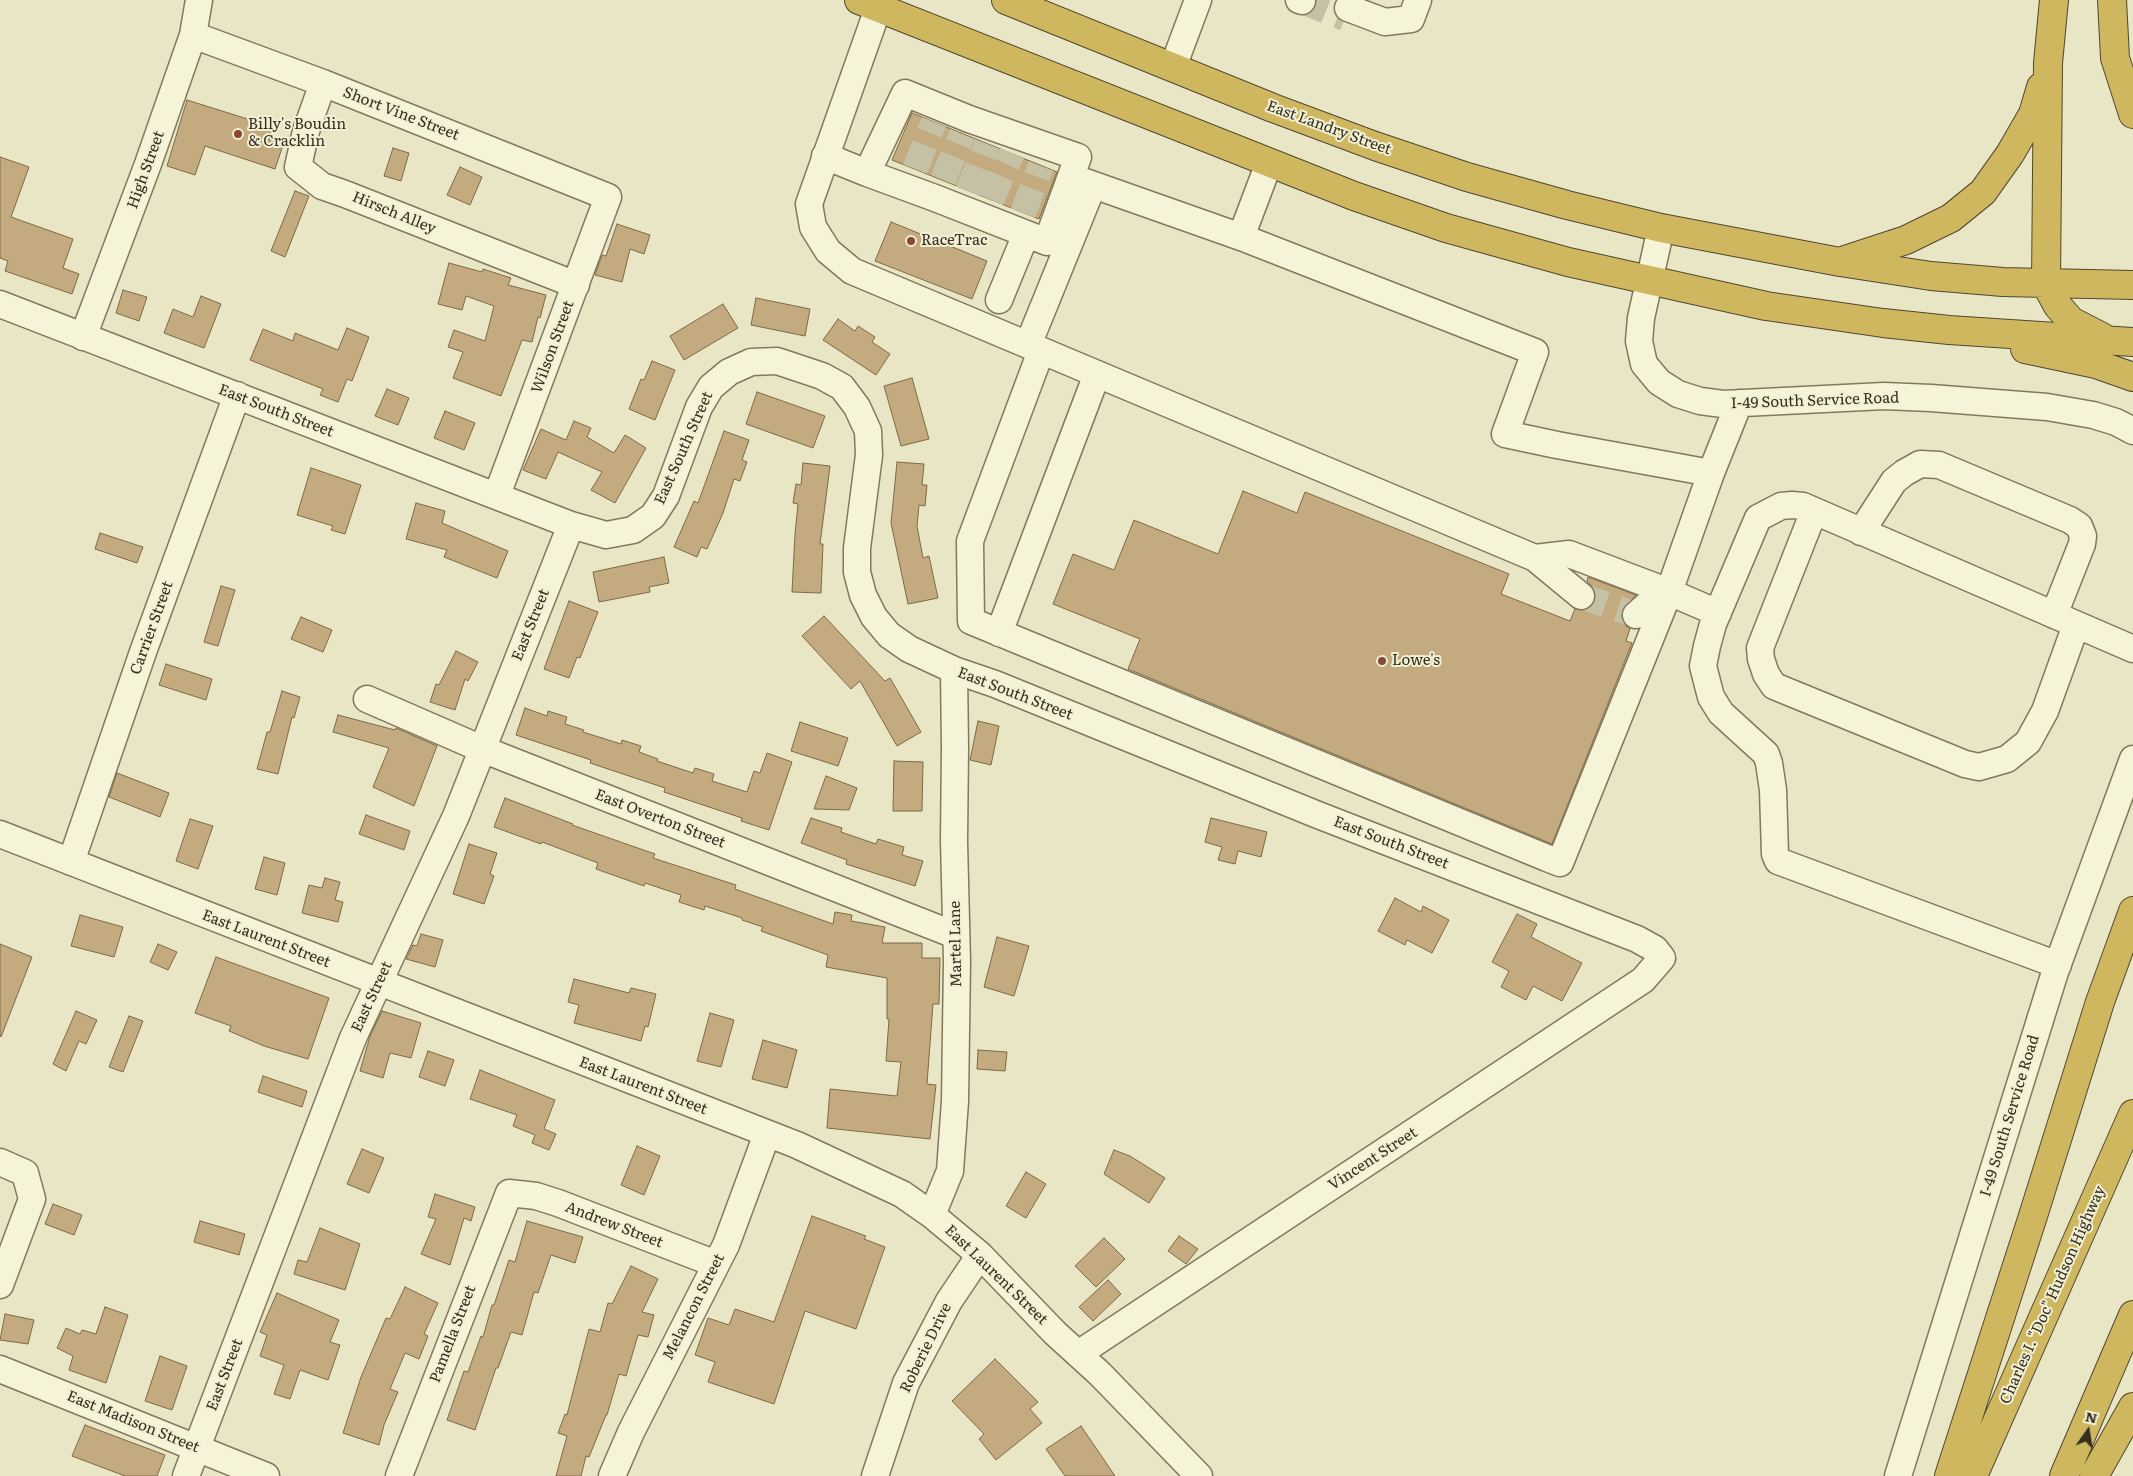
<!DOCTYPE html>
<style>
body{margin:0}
#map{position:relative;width:2133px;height:1476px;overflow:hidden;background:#e9e6c5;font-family:Literata,serif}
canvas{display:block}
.north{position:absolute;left:2063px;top:1406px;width:50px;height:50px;-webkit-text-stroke:4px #f1efd4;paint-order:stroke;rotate:13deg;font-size:14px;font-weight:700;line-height:20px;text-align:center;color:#342e1f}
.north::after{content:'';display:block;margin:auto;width:18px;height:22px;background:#342e1f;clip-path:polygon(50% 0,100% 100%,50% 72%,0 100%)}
</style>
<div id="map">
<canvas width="2133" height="1476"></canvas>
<div class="north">N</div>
</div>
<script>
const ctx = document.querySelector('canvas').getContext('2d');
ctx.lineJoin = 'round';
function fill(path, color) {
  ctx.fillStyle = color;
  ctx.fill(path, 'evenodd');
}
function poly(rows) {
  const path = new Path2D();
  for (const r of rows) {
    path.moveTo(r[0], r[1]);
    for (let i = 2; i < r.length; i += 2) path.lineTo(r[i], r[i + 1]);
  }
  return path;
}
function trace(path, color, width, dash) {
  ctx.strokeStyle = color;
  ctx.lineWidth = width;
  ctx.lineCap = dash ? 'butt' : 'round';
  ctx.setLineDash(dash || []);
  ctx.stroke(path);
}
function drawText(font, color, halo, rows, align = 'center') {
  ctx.font = font + ' Literata,serif';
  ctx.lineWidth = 4;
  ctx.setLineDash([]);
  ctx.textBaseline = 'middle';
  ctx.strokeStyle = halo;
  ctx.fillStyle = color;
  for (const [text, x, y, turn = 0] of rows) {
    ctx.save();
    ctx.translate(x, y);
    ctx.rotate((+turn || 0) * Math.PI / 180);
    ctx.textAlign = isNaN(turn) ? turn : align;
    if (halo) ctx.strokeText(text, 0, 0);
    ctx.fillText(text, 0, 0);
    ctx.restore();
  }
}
const building = poly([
 [187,100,273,127,269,140,283,145,275,169,205,146,195,175,167,166,187,100],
 [912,113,1057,172,1039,219,892,160,912,113],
 [393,148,409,153,401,181,384,176,393,148],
 [0,157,29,167,11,217,73,239,63,268,79,274,72,294,5,271,8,261,0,258,0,157],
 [460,167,482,177,470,205,447,195,460,167],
 [295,191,309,196,285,257,271,251,295,191],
 [891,222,987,261,972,299,875,261,891,222],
 [617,224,650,235,644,254,630,249,622,282,595,275,602,255,606,256,617,224],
 [449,263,482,272,483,269,511,278,508,285,546,295,540,318,538,317,532,342,522,340,501,396,453,378,463,352,448,347,454,330,485,341,494,306,466,296,462,310,438,304,449,263],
 [123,290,147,297,139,321,116,313,123,290],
 [201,296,221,304,204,348,164,333,173,309,193,317,201,296],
 [756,298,810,309,805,336,751,325,756,298],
 [723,304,738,328,684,360,670,336,723,304],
 [838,319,855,331,858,326,875,337,872,342,890,354,876,375,823,340,838,319],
 [347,328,369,337,352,381,347,379,338,402,320,395,323,389,250,360,263,329,293,341,295,333,338,350,347,328],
 [652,361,675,370,655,420,629,409,641,379,644,380,652,361],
 [912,378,929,439,901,446,884,386,912,378],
 [387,389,409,398,398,425,375,416,387,389],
 [757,392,825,416,813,448,746,424,757,392],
 [445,411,475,423,464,450,434,438,445,411],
 [574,421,591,428,587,437,614,453,625,435,646,448,615,503,591,490,602,472,558,452,546,479,523,470,541,429,566,440,574,421],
 [724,431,749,440,742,460,747,462,740,481,734,479,723,513,707,549,701,547,697,557,674,547,694,501,698,503,724,431],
 [897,462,924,464,922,485,927,485,925,506,919,505,917,526,923,558,929,556,938,598,908,604,891,523,897,462],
 [803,463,830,466,820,544,823,544,821,593,792,592,795,534,798,504,793,503,796,484,801,485,803,463],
 [311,468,361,485,345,534,331,530,333,526,297,515,311,468],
 [1243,491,1297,513,1305,492,1509,574,1501,594,1570,621,1575,609,1587,610,1593,605,1596,599,1595,590,1587,581,1588,577,1636,595,1622,611,1621,618,1625,625,1630,629,1626,641,1632,643,1552,844,1128,669,1140,639,1053,604,1073,554,1114,570,1134,520,1218,554,1243,491],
 [416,503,445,511,442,523,508,551,497,578,444,557,447,550,406,539,416,503],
 [100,533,143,547,137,563,95,549,100,533],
 [664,557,669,583,649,587,650,592,599,602,593,572,664,557],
 [221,586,235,590,218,646,204,642,221,586],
 [569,601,598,612,580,658,577,657,569,678,544,669,569,601],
 [824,616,885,681,890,678,921,732,897,746,860,681,851,689,802,636,824,616],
 [301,617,332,630,323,652,291,639,301,617],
 [456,651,478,662,468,681,465,679,455,710,430,702,436,684,439,685,456,651],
 [166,664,212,679,206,700,159,685,166,664],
 [282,691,300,697,294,718,292,717,278,774,257,769,267,732,270,732,282,691],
 [525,708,547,716,548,711,567,717,565,724,584,730,583,732,621,744,622,740,641,746,639,752,658,759,657,761,693,773,695,768,714,774,712,781,747,792,754,771,760,773,767,753,792,762,769,830,741,821,742,818,664,792,665,788,590,763,591,760,516,735,525,708],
 [338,715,395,730,396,728,437,746,414,806,373,787,389,748,333,732,338,715],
 [978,721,999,726,991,765,970,760,978,721],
 [800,722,848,738,838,766,791,751,800,722],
 [894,761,923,762,922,811,893,811,894,761],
 [117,773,169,793,160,817,109,797,117,773],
 [826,776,857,788,849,810,814,809,826,776],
 [505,798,573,824,572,825,655,854,653,858,736,885,735,889,833,924,835,912,852,915,851,921,885,927,882,943,922,943,922,958,940,958,939,1004,933,1004,927,1084,936,1085,930,1139,827,1128,830,1089,897,1096,901,1062,886,1061,889,1019,887,1019,887,978,826,967,828,955,761,931,763,927,742,920,742,918,705,906,704,910,679,902,681,895,645,883,644,886,596,869,598,863,542,842,541,844,494,827,505,798],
 [366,815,410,831,404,850,359,834,366,815],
 [811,818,842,828,841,832,876,844,878,839,904,847,902,855,923,861,915,886,846,864,847,860,801,843,811,818],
 [1211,818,1267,832,1261,857,1238,851,1235,864,1218,860,1222,847,1205,842,1211,818],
 [190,819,213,826,198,869,176,861,190,819],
 [469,844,497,853,490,874,494,876,484,904,453,894,469,844],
 [264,857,285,863,277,895,255,889,264,857],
 [325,878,340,882,335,900,343,902,338,922,302,913,309,885,322,888,325,878],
 [1395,898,1421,912,1423,906,1449,920,1432,953,1407,940,1405,945,1378,931,1395,898],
 [1517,914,1537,924,1531,937,1582,963,1562,1001,1533,986,1526,1000,1501,987,1509,971,1492,962,1517,914],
 [80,915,123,927,114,957,71,946,80,915],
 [421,934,443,940,435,967,406,959,413,945,417,946,421,934],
 [997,937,1029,946,1014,996,984,987,997,937],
 [0,944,32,957,1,1037,0,1036,0,944],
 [158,944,177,952,168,970,150,962,158,944],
 [216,957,329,998,308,1059,264,1046,229,1031,231,1026,195,1013,216,957],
 [574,979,629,993,631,988,656,994,648,1027,645,1026,641,1041,574,1023,579,1005,568,1002,574,979],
 [76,1011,97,1020,86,1044,79,1041,66,1071,53,1064,76,1011],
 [382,1011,421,1023,411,1058,390,1053,383,1078,360,1071,370,1036,382,1011],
 [710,1013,734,1020,721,1067,697,1061,710,1013],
 [129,1016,143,1021,123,1072,109,1067,129,1016],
 [763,1040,797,1050,787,1088,752,1079,763,1040],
 [978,1050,1007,1052,1005,1071,977,1069,978,1050],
 [428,1051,454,1060,445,1086,419,1077,428,1051],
 [480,1070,555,1100,544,1129,556,1134,549,1150,532,1143,535,1135,513,1126,517,1115,470,1099,480,1070],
 [263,1076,307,1091,302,1107,258,1092,263,1076],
 [637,1146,660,1156,644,1195,621,1185,637,1146],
 [362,1149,384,1158,369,1193,347,1184,362,1149],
 [1114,1150,1130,1156,1165,1178,1149,1203,1104,1174,1114,1150],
 [1026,1172,1046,1184,1026,1218,1006,1206,1026,1172],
 [435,1194,475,1207,471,1221,464,1218,450,1265,421,1254,436,1219,428,1217,435,1194],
 [53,1204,82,1215,74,1235,45,1224,53,1204],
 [812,1216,866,1236,864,1239,885,1247,856,1329,805,1311,774,1404,708,1382,715,1362,695,1355,708,1318,729,1325,735,1309,774,1322,812,1216],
 [200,1221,245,1234,239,1255,194,1242,200,1221],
 [527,1221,583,1237,575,1263,551,1255,538,1293,534,1292,522,1335,511,1332,498,1368,496,1368,475,1430,447,1420,464,1371,468,1372,481,1336,483,1337,492,1305,494,1305,509,1260,515,1262,527,1221],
 [320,1228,360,1244,345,1290,294,1274,298,1260,307,1262,320,1228],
 [1179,1236,1198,1249,1186,1264,1168,1251,1179,1236],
 [1104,1238,1125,1259,1096,1287,1075,1266,1104,1238],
 [631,1266,658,1279,642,1312,654,1315,648,1337,638,1335,626,1376,619,1374,607,1415,606,1415,589,1457,586,1456,581,1476,556,1476,567,1436,558,1433,565,1414,567,1415,589,1329,600,1332,608,1303,612,1304,631,1266],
 [1108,1280,1121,1294,1093,1321,1079,1307,1108,1280],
 [405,1287,438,1303,424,1334,428,1336,419,1359,405,1353,390,1389,398,1392,384,1425,379,1445,343,1433,361,1377,386,1318,390,1319,405,1287],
 [277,1293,339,1320,330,1342,340,1345,328,1380,300,1370,290,1399,274,1394,284,1365,260,1356,267,1335,260,1332,277,1293],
 [105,1307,128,1315,106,1383,69,1370,73,1356,57,1348,66,1328,80,1334,82,1330,96,1334,105,1307],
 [5,1314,34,1320,28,1344,0,1340,5,1314],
 [160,1356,187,1366,172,1410,145,1401,160,1356],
 [995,1359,1038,1402,1030,1409,1042,1423,996,1460,979,1439,984,1434,952,1401,995,1359],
 [85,1425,165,1455,157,1476,125,1476,72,1456,85,1425],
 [1081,1426,1115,1476,1065,1476,1046,1449,1081,1426]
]);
const minorTunnel = poly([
 [1302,1,1345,18],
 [915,169,934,122],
 [943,180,962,134],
 [968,191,987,144],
 [991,200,1012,153],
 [1023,213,1041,166],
 [1581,596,1636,615]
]);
const minor = poly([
 [881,0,809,204,813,227,828,251,852,271,1535,558,1569,554,1669,592,1711,473,1739,403],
 [1299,0,1302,1],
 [1348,8,1385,22,1411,19,1418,0],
 [193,35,323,83,608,197,497,495],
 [1173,67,1198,0],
 [323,83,306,131,298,167,322,186,345,194,576,285],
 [825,156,867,173,935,198,1047,242,1078,157,969,119,905,93,867,173],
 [1071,177,1241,237,1535,352,1505,434,1557,445,1711,473],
 [1661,228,1641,318,1639,341,1644,364,1659,382,1678,394,1700,401,1723,404,1884,396,1931,398,2047,407,2093,415,2116,422,2133,431],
 [1241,237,1269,163],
 [999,300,1026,234],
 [0,304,571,525,606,535,633,530,653,516,666,496,699,407,711,387,729,372,751,362,777,361,822,376,842,387,857,407,868,431,869,455,857,548,857,572,863,595,874,617,889,635,909,649,954,670,995,684,1318,815,1637,939,1655,949,1662,958,1643,980,1078,1354],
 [83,337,148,164,193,35,199,0],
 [1028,345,1093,185],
 [1041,351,970,541,971,621,1547,858,1560,863,1669,592,1718,613],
 [1814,511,1760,648,1761,659,1766,674,1774,686,1965,764,1979,767,2007,759,2028,742,2045,711,2076,625],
 [1861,532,1894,481,1904,473,1920,464,1939,465,2070,520,2079,526,2083,536,2082,544,2054,615],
 [1535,558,1581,596],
 [1636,615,1663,591],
 [999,633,1097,374],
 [367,699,482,749,955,935],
 [0,834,797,1145,902,1194,932,1215,980,1255,1055,1333,1100,1374,1199,1476],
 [71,862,143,652,237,395],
 [2058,965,1778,861,1775,854,1773,790,1769,763,1766,754,1721,713,1711,697,1703,666,1707,646,1713,624,1758,518,1781,506,1792,505,1803,506,2133,649],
 [0,1162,25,1173,32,1199,0,1285],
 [932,1215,950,1171,955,1101,957,961,954,841,955,748,954,670],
 [0,1369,266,1476],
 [186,1476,353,1038,456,816,571,525],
 [399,1476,509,1193,536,1196,558,1203,716,1264],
 [612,1476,631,1432,726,1245,767,1134],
 [875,1476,906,1383,949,1301,980,1255],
 [1898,1476,2055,972,2133,759]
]);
const highway = poly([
 [859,0,1354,196,1446,228,1568,262,1766,306,1883,323,1949,330,2133,342],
 [1006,0,1273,108,1375,146,1467,177,1567,205,1661,228,1840,262,1931,276,2003,282,2133,285],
 [2054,0,2048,63,2046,284,2058,306,2071,321,2102,337],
 [2112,0,2115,58,2133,114],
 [1845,260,1906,240,1951,218,1983,192,2010,154,2033,114,2041,87],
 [2025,349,2096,364,2133,377],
 [1949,1476,2033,1216,2100,1002,2133,911],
 [1973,1476,2133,1114],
 [2064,1476,2133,1315],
 [2094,1476,2133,1407]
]);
const markers = [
 [238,134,5,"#8a4734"],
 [911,241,5,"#8a4734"],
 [1382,661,5,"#8a4734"]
];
const streetNames = [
 ["Short Vine Street",401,114,21],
 ["East Landry Street",1329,128,20],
 ["High Street",146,170,-70],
 ["Hirsch Alley",394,213,22],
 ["Wilson Street",553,347,-70],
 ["I-49 South Service Road",1815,401,-2],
 ["East South Street",276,411,21],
 ["East South Street",684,448,-66],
 ["East Street",531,625,-68],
 ["Carrier Street",152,628,-70],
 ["East South Street",1015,694,21],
 ["East Overton Street",660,819,21],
 ["East South Street",1391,843,21],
 ["East Laurent Street",266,939,21],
 ["Martel Lane",956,944,-91],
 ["East Street",372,997,-65],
 ["East Laurent Street",643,1086,21],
 ["I-49 South Service Road",2010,1116,-73],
 ["Vincent Street",1373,1159,-33],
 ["Andrew Street",614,1225,21],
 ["East Laurent Street",996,1275,44],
 ["Charles I. \"Doc\" Hudson Highway",2053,1295,-66],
 ["Melancon Street",694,1307,-63],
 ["Pamella Street",453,1334,-69],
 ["Roberie Drive",926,1348,-64],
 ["East Street",225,1375,-69],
 ["East Madison Street",133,1422,22]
];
const poiNames = [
 ["Billy's Boudin",248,125],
 ["& Cracklin",248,142],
 ["RaceTrac",921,241],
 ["Lowe's",1392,661]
];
fill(building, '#c3ab7f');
trace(building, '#7e6946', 1);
trace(minorTunnel, '#c5c1a4', 26, [26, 13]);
trace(minor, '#82795d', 29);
trace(highway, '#504731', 30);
trace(minor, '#f5f3d8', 26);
trace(highway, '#cfb75f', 28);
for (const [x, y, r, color] of markers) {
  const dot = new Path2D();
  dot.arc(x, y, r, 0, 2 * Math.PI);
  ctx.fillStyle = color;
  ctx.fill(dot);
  trace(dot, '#f1efd4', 2);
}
drawText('15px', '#342e1f', '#f1efd4', streetNames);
drawText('15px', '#342e1f', '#f1efd4', poiNames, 'left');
</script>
